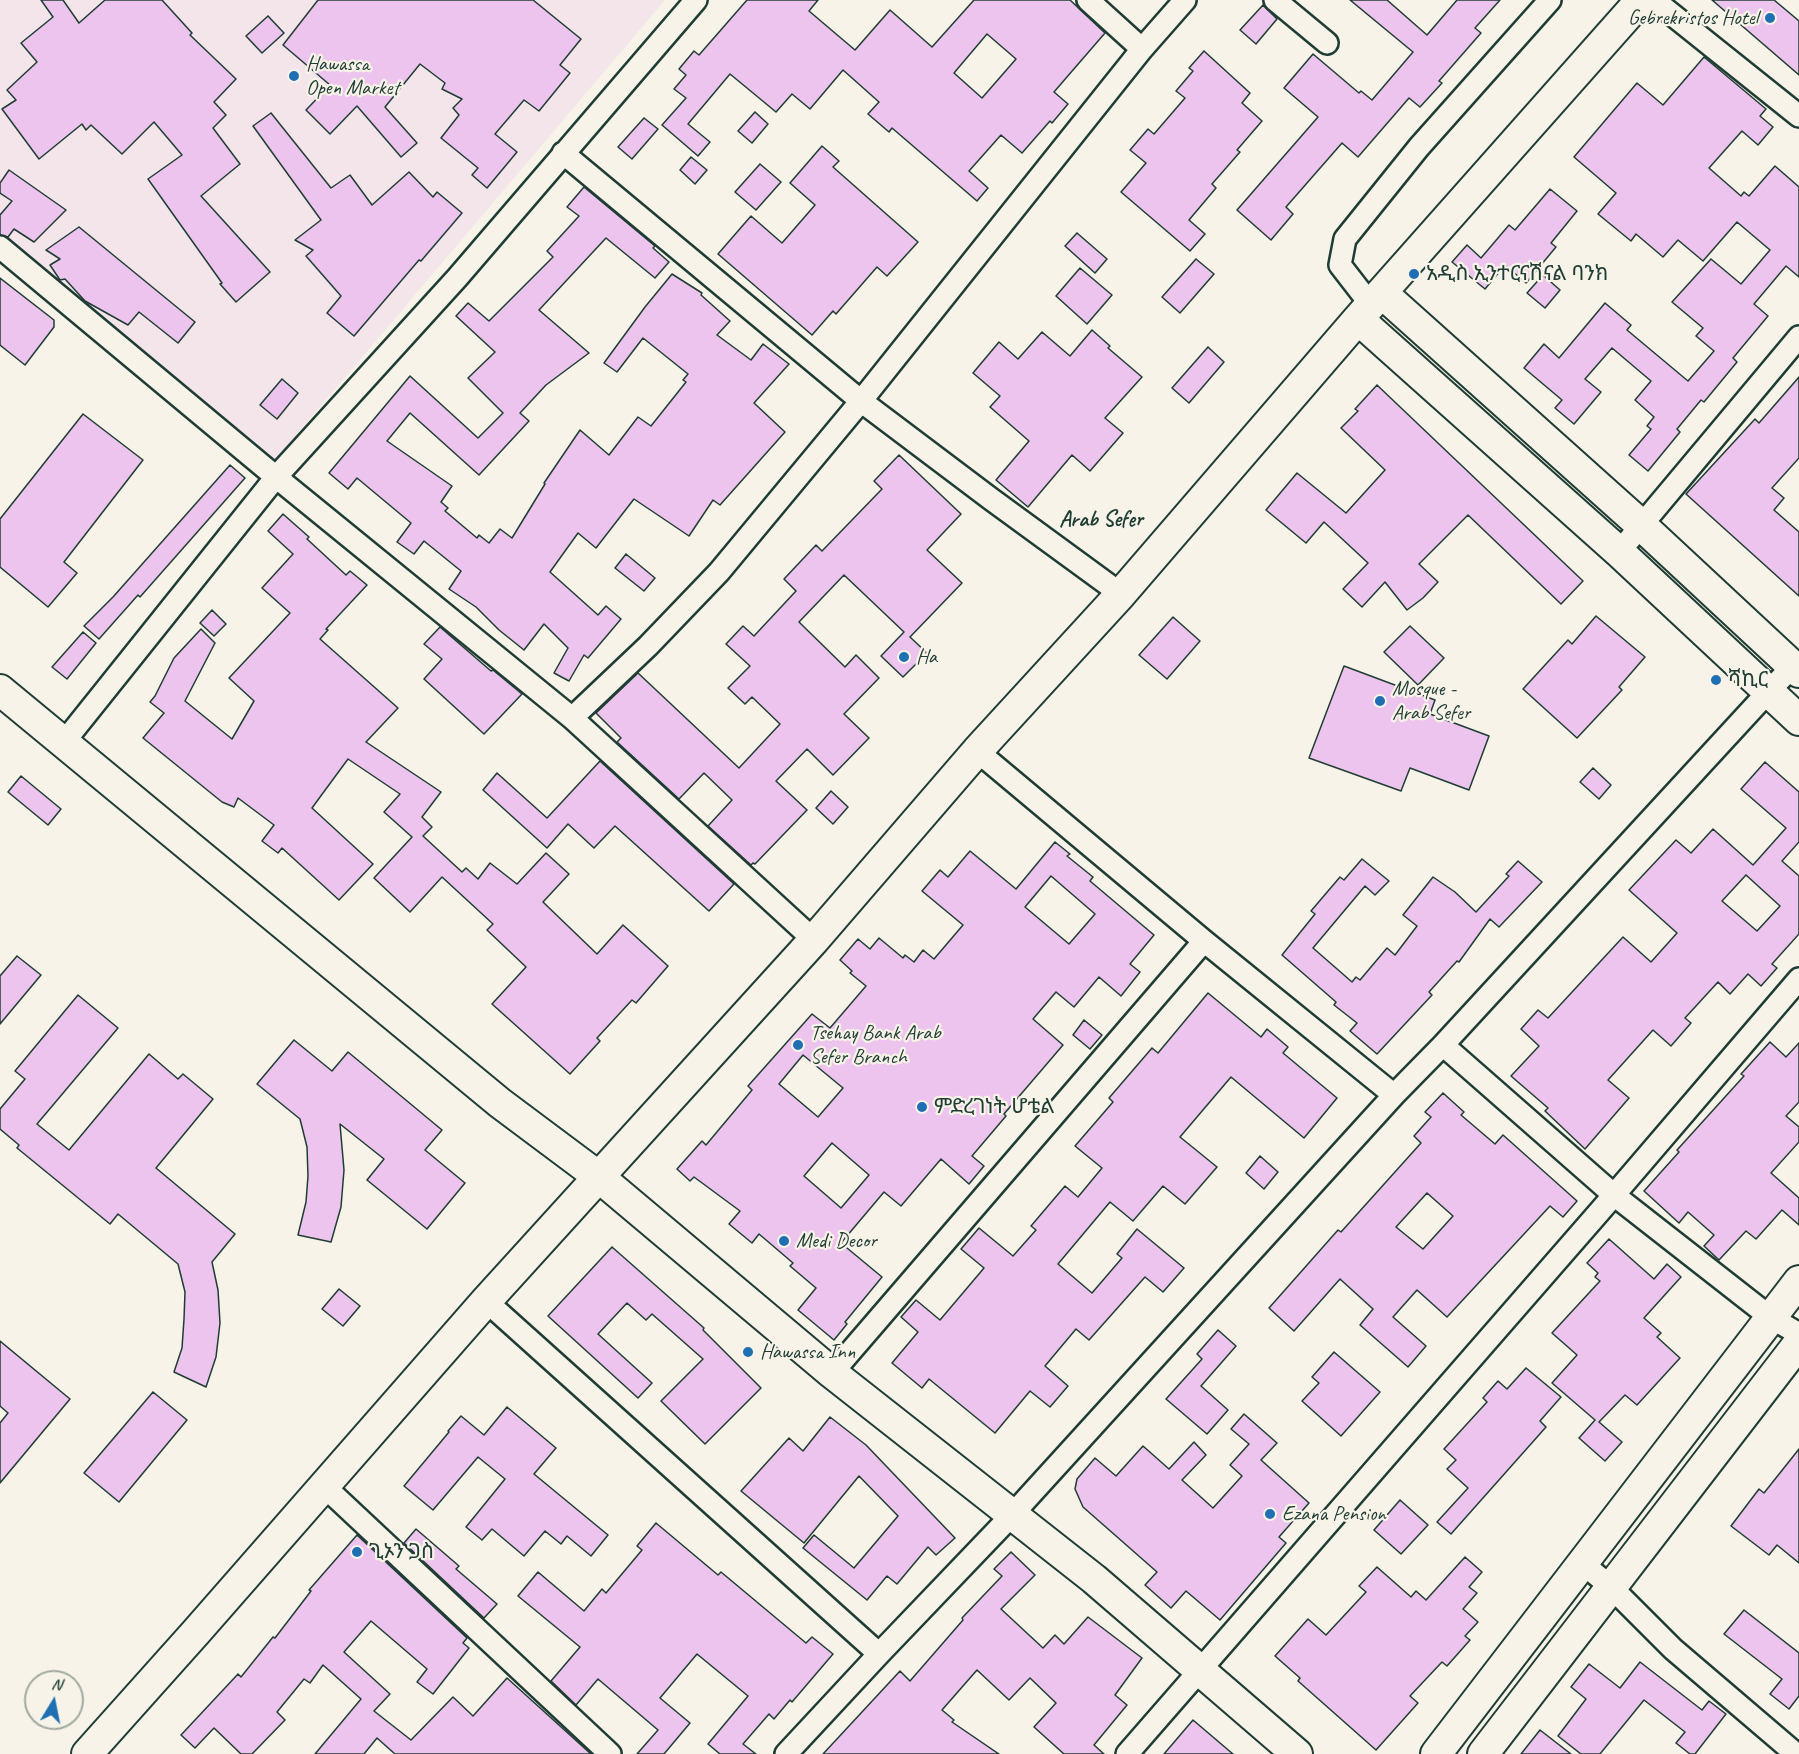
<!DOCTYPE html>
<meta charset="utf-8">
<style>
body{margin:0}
#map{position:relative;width:1799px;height:1754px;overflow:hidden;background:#f7f3e8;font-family:Caveat,sans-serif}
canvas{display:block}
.north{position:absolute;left:24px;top:1670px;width:60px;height:60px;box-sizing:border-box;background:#f7f3e8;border:2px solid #a1aaa0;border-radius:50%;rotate:10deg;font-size:16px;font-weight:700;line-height:24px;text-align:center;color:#1f3d34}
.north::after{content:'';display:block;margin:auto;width:21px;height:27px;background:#1f6fb2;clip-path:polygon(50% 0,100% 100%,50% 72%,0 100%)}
</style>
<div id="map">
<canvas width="1799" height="1754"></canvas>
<div class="north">N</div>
</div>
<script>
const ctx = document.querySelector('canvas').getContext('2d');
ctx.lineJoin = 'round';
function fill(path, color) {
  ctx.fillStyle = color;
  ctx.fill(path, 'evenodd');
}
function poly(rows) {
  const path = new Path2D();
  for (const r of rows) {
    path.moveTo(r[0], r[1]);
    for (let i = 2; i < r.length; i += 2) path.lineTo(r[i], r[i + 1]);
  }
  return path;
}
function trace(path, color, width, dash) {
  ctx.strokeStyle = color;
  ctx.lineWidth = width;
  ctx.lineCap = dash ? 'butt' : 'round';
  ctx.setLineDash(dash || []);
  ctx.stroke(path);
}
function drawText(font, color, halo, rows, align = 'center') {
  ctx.font = font + ' Caveat,"Noto Sans Ethiopic",sans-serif';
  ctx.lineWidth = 4.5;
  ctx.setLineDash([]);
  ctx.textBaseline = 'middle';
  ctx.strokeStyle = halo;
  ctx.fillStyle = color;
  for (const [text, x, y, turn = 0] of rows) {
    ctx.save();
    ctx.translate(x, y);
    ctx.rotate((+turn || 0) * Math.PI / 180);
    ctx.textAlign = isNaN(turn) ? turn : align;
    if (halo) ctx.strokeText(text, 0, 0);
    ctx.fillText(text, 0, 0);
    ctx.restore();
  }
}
const built = poly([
 [0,0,665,0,269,467,0,238]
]);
const building = poly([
 [41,0,63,0,79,23,105,0,162,0,192,33,190,35,236,79,214,102,226,115,213,128,240,164,201,196,270,272,236,302,220,284,222,283,148,179,182,155,154,122,122,154,91,125,86,130,82,124,39,159,2,109,16,100,7,90,37,62,21,43,53,17,41,0],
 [318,0,533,0,581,39,560,65,570,73,539,111,524,100,495,134,517,152,487,188,472,175,478,168,441,138,459,115,453,108,462,99,442,89,445,83,420,64,385,107,417,143,401,157,357,106,330,134,306,110,330,85,283,45,318,0],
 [747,0,818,0,809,11,855,50,890,10,932,47,974,0,1070,0,1105,33,1054,92,1068,104,1052,123,1050,121,1022,153,1001,135,969,171,988,188,977,201,892,128,889,132,868,114,879,102,843,70,810,109,792,94,776,112,730,74,688,124,710,142,698,156,662,125,686,98,674,89,686,75,679,69,694,51,699,55,747,0],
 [987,34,1016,59,982,98,954,73,987,34],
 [1350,0,1387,0,1427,35,1457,0,1500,0,1475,28,1481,33,1439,81,1442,83,1420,107,1409,98,1358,157,1342,143,1286,207,1293,214,1271,240,1237,210,1318,117,1284,88,1313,54,1359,93,1361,91,1372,100,1413,52,1350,0],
 [1712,0,1774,0,1799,21,1799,75,1712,0],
 [1263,5,1277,19,1256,44,1240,30,1263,5],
 [268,16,284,33,262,53,246,36,268,16],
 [1204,51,1250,93,1242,103,1262,121,1237,150,1240,152,1212,184,1216,188,1189,220,1205,234,1190,251,1121,192,1146,163,1130,150,1148,129,1154,134,1185,98,1176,91,1193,71,1189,68,1204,51],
 [1704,57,1766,109,1760,116,1773,127,1758,145,1742,131,1709,168,1741,196,1744,192,1749,196,1775,166,1799,187,1799,277,1786,266,1754,304,1768,316,1733,358,1737,362,1704,402,1701,400,1677,429,1680,432,1648,471,1629,455,1651,429,1647,426,1654,417,1635,400,1651,381,1612,348,1585,379,1601,392,1574,424,1555,408,1562,400,1524,368,1544,344,1559,358,1605,303,1631,325,1627,330,1688,381,1714,351,1696,336,1703,328,1672,302,1711,259,1741,284,1770,250,1737,222,1703,261,1678,240,1663,257,1636,234,1631,241,1598,214,1616,193,1574,157,1637,83,1663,105,1704,57],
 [755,112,768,124,752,143,738,131,755,112],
 [271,113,331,188,350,175,372,205,409,172,433,197,437,192,462,213,421,261,419,260,354,336,327,313,341,296,306,256,313,250,295,240,321,220,253,126,271,113],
 [644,118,658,129,632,159,618,147,644,118],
 [822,146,839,161,833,167,918,242,887,276,877,267,836,314,833,311,812,335,718,254,751,216,782,243,815,205,790,183,822,146],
 [691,157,707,170,695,184,680,170,691,157],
 [760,164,781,182,756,210,735,192,760,164],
 [9,170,66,210,34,242,14,229,8,237,0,235,0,215,12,201,0,193,0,183,9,170],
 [584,187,655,246,653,248,669,262,655,278,606,238,539,310,589,353,546,385,520,413,529,421,479,475,410,413,387,441,452,486,441,502,448,508,445,511,477,538,479,535,489,543,500,529,512,538,545,484,544,483,580,430,609,455,638,417,651,426,686,382,683,380,688,374,643,338,617,372,604,363,645,307,672,274,702,293,701,295,730,321,717,335,751,360,763,344,789,364,754,403,785,432,720,505,713,500,689,536,634,499,596,548,578,533,550,572,598,615,606,606,621,619,588,658,584,655,569,681,554,673,568,648,544,624,524,650,499,630,476,607,449,589,461,571,424,541,414,554,397,542,411,523,357,478,348,489,329,473,410,376,478,438,503,413,468,378,495,352,456,316,468,303,489,321,553,257,547,251,579,216,567,207,584,187],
 [1550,189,1577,211,1551,243,1556,247,1526,283,1505,265,1485,289,1452,262,1467,245,1481,258,1509,225,1515,230,1550,189],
 [79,227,195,322,178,343,139,312,128,325,85,301,65,279,60,280,50,265,60,259,46,250,79,227],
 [1077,233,1107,259,1095,273,1065,246,1077,233],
 [1196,259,1214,274,1180,313,1162,297,1196,259],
 [1080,268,1112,295,1087,324,1056,296,1080,268],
 [1543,275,1560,290,1545,308,1527,293,1543,275],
 [0,278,54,320,54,327,25,365,0,345,0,278],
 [1092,330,1110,346,1108,348,1142,377,1105,418,1123,433,1090,471,1072,455,1028,507,996,480,1029,441,990,407,1000,396,973,373,999,342,1018,359,1042,332,1070,356,1092,330],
 [1208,347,1224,362,1189,403,1172,388,1208,347],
 [1799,377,1799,458,1772,488,1784,498,1774,510,1799,532,1799,596,1686,494,1755,419,1759,423,1799,377],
 [282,379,298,393,277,419,260,405,282,379],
 [1377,385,1583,581,1561,604,1468,515,1419,564,1438,582,1423,598,1407,610,1385,582,1362,607,1343,589,1368,563,1324,522,1306,543,1266,510,1297,473,1346,513,1385,470,1341,428,1358,411,1355,409,1377,385],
 [83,414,143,460,64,562,77,573,48,607,0,567,0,519,83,414],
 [899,455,961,514,927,550,962,583,910,637,927,653,903,677,881,656,904,632,844,575,799,622,845,667,856,655,879,678,844,714,869,738,833,775,807,749,776,781,807,810,755,864,753,863,751,865,708,826,732,800,704,773,679,799,617,742,621,738,596,713,638,673,739,768,780,724,752,697,745,704,728,688,750,666,726,644,743,626,754,636,796,591,784,579,816,545,822,551,882,489,874,481,899,455],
 [230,465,245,478,140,597,138,595,99,639,84,626,113,597,230,465],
 [283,514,309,537,307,539,346,575,350,571,367,585,326,629,328,630,320,639,398,708,366,742,441,792,422,817,432,827,423,836,462,872,466,868,478,879,490,863,517,884,546,853,569,874,543,902,597,954,623,925,668,966,636,1003,632,1000,597,1038,600,1041,570,1074,492,1004,526,967,487,930,493,924,442,877,410,912,374,878,412,837,384,812,400,794,348,759,312,808,373,864,339,900,282,848,278,853,262,841,274,825,238,798,234,807,222,802,143,738,164,713,150,702,155,696,174,658,201,629,215,643,185,701,232,739,254,701,229,678,290,613,262,588,293,554,268,531,283,514],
 [626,554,655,578,644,591,615,568,626,554],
 [212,610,226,624,214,636,200,623,212,610],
 [1596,616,1645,657,1619,687,1622,690,1577,738,1523,689,1568,640,1572,644,1596,616],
 [1173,617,1200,641,1167,679,1139,655,1173,617],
 [1410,626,1444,658,1418,685,1384,652,1410,626],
 [440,627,491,671,493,670,522,694,484,734,424,679,442,659,424,644,440,627],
 [83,632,96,643,67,679,52,667,83,632],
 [1344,666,1435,700,1430,714,1489,736,1469,790,1410,768,1401,791,1309,758,1344,666],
 [600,761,734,884,709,911,615,826,594,848,568,824,547,848,483,790,497,773,547,818,600,761],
 [1765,762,1799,792,1799,842,1782,861,1799,876,1799,934,1772,964,1777,968,1761,986,1748,974,1730,994,1718,982,1685,1018,1691,1023,1671,1046,1653,1030,1608,1080,1629,1098,1585,1149,1545,1111,1548,1108,1511,1076,1539,1046,1521,1029,1538,1010,1548,1018,1623,937,1651,962,1677,933,1629,890,1676,840,1691,853,1713,829,1753,865,1786,828,1741,789,1765,762],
 [1746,875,1780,906,1757,931,1722,901,1746,875],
 [1593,768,1611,785,1599,799,1580,782,1593,768],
 [21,776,61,809,48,825,8,792,21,776],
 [831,791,848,807,833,824,816,808,831,791],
 [1055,842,1070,854,1067,856,1093,877,1090,881,1154,935,1130,964,1140,972,1121,996,1099,977,1074,1007,1056,992,1033,1019,1063,1045,1004,1114,1006,1116,972,1156,984,1166,969,1184,941,1159,901,1206,884,1192,841,1243,882,1277,845,1322,847,1324,834,1340,798,1310,816,1288,790,1266,793,1263,759,1234,752,1243,729,1224,740,1211,694,1177,690,1181,677,1169,702,1141,706,1145,752,1090,748,1086,812,1014,830,1028,866,986,850,973,852,971,840,960,858,939,870,949,879,938,903,958,905,955,914,962,923,950,934,959,963,925,922,891,940,870,948,877,970,851,1016,889,1055,842],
 [1051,876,1095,914,1069,944,1025,907,1051,876],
 [803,1055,843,1088,818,1117,779,1084,803,1055],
 [832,1143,869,1175,841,1208,804,1176,832,1143],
 [1362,859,1389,881,1375,895,1365,886,1313,948,1352,982,1356,977,1360,980,1387,948,1395,955,1417,926,1403,915,1433,877,1455,892,1476,912,1509,876,1506,874,1518,861,1542,882,1499,927,1490,919,1459,962,1457,961,1429,992,1432,995,1377,1054,1350,1031,1357,1023,1334,1005,1336,1002,1282,955,1315,914,1311,911,1340,877,1344,880,1362,859],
 [17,956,41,975,0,1024,0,976,17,956],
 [1208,993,1261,1037,1267,1029,1288,1047,1283,1053,1337,1098,1304,1138,1231,1077,1180,1137,1217,1167,1185,1204,1163,1186,1133,1221,1110,1202,1058,1264,1092,1293,1122,1258,1117,1254,1137,1229,1184,1268,1163,1292,1145,1277,1089,1340,1076,1329,1045,1366,1068,1386,1050,1407,1030,1391,995,1433,929,1379,922,1388,892,1363,918,1332,901,1317,916,1300,940,1320,984,1268,961,1249,979,1228,1013,1256,1036,1230,1031,1226,1065,1186,1078,1197,1102,1168,1075,1146,1113,1102,1109,1098,1152,1048,1158,1053,1208,993],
 [78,995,118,1028,37,1124,69,1150,149,1054,178,1079,183,1074,213,1099,156,1168,235,1234,212,1262,218,1290,220,1323,216,1357,206,1387,174,1372,182,1348,184,1319,185,1292,178,1264,118,1214,110,1224,17,1148,19,1145,0,1129,0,1109,25,1079,15,1071,78,995],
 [1084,1020,1102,1035,1090,1049,1073,1035,1084,1020],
 [294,1040,332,1071,348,1052,442,1130,425,1150,465,1183,427,1229,367,1180,384,1159,340,1124,344,1170,341,1207,331,1242,298,1235,306,1202,308,1176,307,1147,300,1119,257,1084,294,1040],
 [1770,1042,1786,1057,1799,1043,1799,1102,1786,1116,1799,1127,1799,1142,1771,1173,1799,1198,1799,1225,1782,1210,1756,1239,1746,1231,1719,1260,1704,1246,1714,1235,1688,1212,1679,1223,1644,1191,1679,1152,1677,1150,1744,1076,1741,1074,1770,1042],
 [1443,1093,1464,1112,1461,1115,1495,1144,1503,1135,1577,1201,1563,1217,1550,1206,1447,1317,1417,1290,1393,1317,1426,1346,1408,1367,1360,1325,1373,1309,1340,1279,1294,1331,1269,1308,1338,1230,1341,1232,1421,1143,1414,1136,1431,1117,1425,1112,1443,1093],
 [1427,1193,1453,1216,1423,1249,1396,1227,1427,1193],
 [1260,1156,1278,1172,1264,1189,1246,1173,1260,1156],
 [1609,1239,1654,1279,1667,1264,1681,1277,1644,1318,1661,1333,1657,1337,1680,1358,1637,1405,1625,1395,1599,1422,1622,1442,1605,1461,1579,1438,1595,1420,1552,1383,1577,1355,1552,1333,1600,1281,1595,1277,1598,1273,1587,1263,1609,1239],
 [612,1247,704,1328,703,1330,761,1388,705,1444,661,1401,703,1359,652,1314,646,1320,627,1303,598,1334,652,1383,638,1398,548,1316,612,1247],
 [339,1289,360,1306,343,1326,322,1309,339,1289],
 [1218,1330,1236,1346,1201,1386,1228,1410,1207,1434,1166,1399,1202,1359,1197,1354,1218,1330],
 [0,1341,70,1399,0,1483,0,1423,8,1413,0,1406,0,1341],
 [1334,1352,1380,1392,1341,1436,1302,1401,1319,1383,1312,1377,1334,1352],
 [1526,1368,1561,1397,1540,1421,1546,1427,1451,1534,1437,1522,1468,1488,1447,1469,1456,1460,1444,1449,1487,1402,1483,1398,1498,1381,1507,1389,1526,1368],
 [153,1392,187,1420,119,1502,84,1473,153,1392],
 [507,1407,556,1448,534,1474,608,1535,591,1556,567,1536,561,1544,545,1531,524,1556,492,1529,482,1540,466,1527,505,1479,478,1457,433,1510,404,1486,449,1432,448,1431,461,1416,484,1435,507,1407],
 [1244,1414,1277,1443,1261,1460,1309,1503,1279,1537,1286,1543,1220,1620,1186,1591,1171,1608,1145,1585,1157,1572,1083,1507,1075,1489,1077,1479,1095,1458,1116,1476,1143,1446,1169,1469,1194,1442,1206,1455,1182,1480,1213,1508,1242,1476,1230,1465,1249,1444,1231,1429,1244,1414],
 [830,1417,866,1445,955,1538,936,1555,928,1547,897,1584,887,1576,867,1600,803,1548,814,1535,854,1568,898,1516,859,1476,804,1543,741,1491,789,1438,803,1451,830,1417],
 [1799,1449,1799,1563,1777,1545,1769,1555,1731,1526,1759,1489,1764,1493,1799,1449],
 [1400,1500,1428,1525,1401,1554,1374,1530,1400,1500],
 [656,1523,718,1575,721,1572,806,1643,812,1637,833,1654,792,1702,790,1700,774,1719,769,1714,743,1744,756,1754,720,1754,708,1744,748,1696,697,1654,660,1698,690,1723,664,1754,637,1754,658,1730,598,1679,576,1705,551,1681,580,1647,518,1596,538,1572,584,1611,602,1589,606,1593,642,1550,637,1546,656,1523],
 [416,1529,459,1566,456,1569,497,1604,484,1618,404,1543,416,1529],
 [357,1535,467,1638,463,1643,469,1648,433,1694,417,1682,427,1669,371,1621,344,1652,390,1694,374,1711,411,1740,453,1697,473,1716,507,1678,591,1754,395,1754,377,1738,364,1754,315,1754,361,1699,323,1665,310,1683,304,1679,277,1712,285,1720,252,1754,241,1754,214,1728,195,1748,181,1735,238,1674,241,1677,273,1637,275,1638,311,1591,309,1590,357,1535],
 [1011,1552,1035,1575,1001,1609,1043,1648,1055,1635,1064,1644,1088,1617,1142,1658,1115,1695,1127,1705,1094,1745,1104,1754,1064,1754,1034,1727,1056,1703,1030,1678,1009,1700,977,1670,942,1710,954,1720,952,1722,999,1754,823,1754,900,1671,910,1681,963,1620,962,1618,1002,1576,994,1569,1011,1552],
 [1465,1557,1482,1572,1469,1587,1477,1593,1463,1609,1478,1622,1465,1636,1470,1640,1447,1666,1442,1662,1410,1696,1418,1703,1376,1750,1298,1681,1300,1678,1275,1656,1308,1619,1326,1635,1366,1592,1359,1586,1377,1567,1411,1597,1416,1591,1426,1600,1465,1557],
 [1744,1610,1799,1653,1799,1696,1789,1709,1770,1694,1782,1679,1724,1634,1744,1610],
 [1640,1662,1702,1710,1709,1701,1726,1714,1695,1754,1690,1754,1676,1743,1685,1732,1644,1700,1600,1754,1581,1754,1558,1736,1586,1699,1571,1687,1589,1664,1620,1688,1640,1662],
 [1193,1720,1233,1754,1164,1754,1193,1720],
 [1540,1730,1571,1754,1521,1754,1540,1730]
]);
const street = poly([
 [1088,0,1142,49],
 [1275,0,1327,43],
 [1654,0,1799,116],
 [563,153,861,401,991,499,1121,594],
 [0,247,276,477,572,718,814,940],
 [1371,305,1340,265,1345,239,1419,147,1550,0],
 [1619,552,1799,337],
 [572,718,648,646,719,572,861,401,1142,49,1185,0],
 [64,742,276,477,457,278,696,0],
 [977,751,1204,941,1394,1095],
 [1443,1045,1614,1195,1770,1317,1799,1334],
 [486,1301,879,1654],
 [832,1373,1204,941],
 [324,1486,610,1754],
 [1582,1563,1611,1587,1673,1649,1796,1754],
 [786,1754,879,1654,1011,1516,1394,1095,1443,1045,1768,692,1793,666],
 [1127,1754,1614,1195,1799,979]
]);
const secondary = poly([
 [1382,293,1641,525,1799,672],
 [1358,319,1619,552,1799,720],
 [0,690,500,1103,599,1177,832,1373,1094,1579,1297,1754],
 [87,1754,197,1631,486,1301,814,940,977,751,1121,594,1358,319,1641,0],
 [1436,1754,1799,1281],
 [1483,1754,1799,1343]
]);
const markers = [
 [1770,18,6,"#1f6fb2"],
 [294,76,6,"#1f6fb2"],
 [1414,274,6,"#1f6fb2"],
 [904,657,6,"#1f6fb2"],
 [1716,680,6,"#1f6fb2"],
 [1380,701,6,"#1f6fb2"],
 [798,1045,6,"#1f6fb2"],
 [922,1107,6,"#1f6fb2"],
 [784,1241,6,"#1f6fb2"],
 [748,1352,6,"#1f6fb2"],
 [1270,1514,6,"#1f6fb2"],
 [357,1552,6,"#1f6fb2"]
];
const poiNames = [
 ["Gebrekristos Hotel",1758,18,"right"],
 ["Hawassa",306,64],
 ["Open Market",306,88],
 ["አዲስ ኢንተርናሽናል ባንክ",1426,274],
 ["Ha",916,657],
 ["ሻኪር",1728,680],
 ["Mosque -",1392,689],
 ["Arab Sefer",1392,713],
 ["Tsehay Bank Arab",810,1033],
 ["Sefer Branch",810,1057],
 ["ምድረገነት ሆቴል",934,1107],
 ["Medi Decor",796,1241],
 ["Hawassa Inn",760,1352],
 ["Ezana Pension",1282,1514],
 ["ጊኦን ጋስ",369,1552]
];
const neighbourhoodNames = [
 ["Arab Sefer",1101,520]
];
fill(built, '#f4e5ea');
fill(building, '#ecc4ed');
trace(building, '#1f3d34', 1.5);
trace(street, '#1f3d34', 26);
trace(secondary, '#1f3d34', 34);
trace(street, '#f7f3e8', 21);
trace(secondary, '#f7f3e8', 30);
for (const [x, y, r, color] of markers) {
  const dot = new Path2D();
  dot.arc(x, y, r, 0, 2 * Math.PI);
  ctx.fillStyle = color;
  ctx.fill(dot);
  trace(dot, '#f7f3e8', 2);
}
drawText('21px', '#1f3d34', '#f7f3e8', poiNames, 'left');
drawText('bold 22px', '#1f3d34', '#f7f3e8', neighbourhoodNames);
</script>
